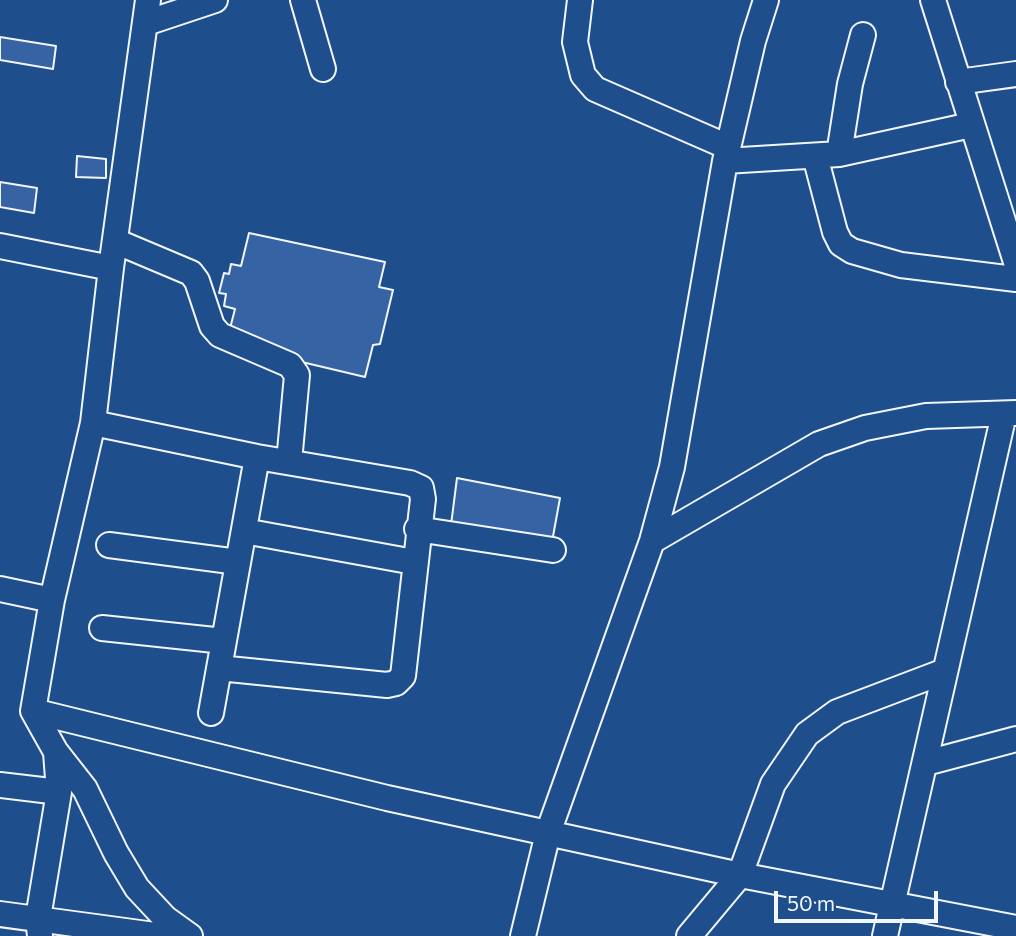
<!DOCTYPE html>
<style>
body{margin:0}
#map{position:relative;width:1016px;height:936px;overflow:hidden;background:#1f4e8c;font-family:Commissioner,sans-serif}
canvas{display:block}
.scale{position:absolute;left:774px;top:891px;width:164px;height:32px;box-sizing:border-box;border:4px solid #f2f6ff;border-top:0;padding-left:9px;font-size:21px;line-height:24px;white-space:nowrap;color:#f2f6ff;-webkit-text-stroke:5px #1f4e8c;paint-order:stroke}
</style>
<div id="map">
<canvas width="1016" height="936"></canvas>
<div class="scale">50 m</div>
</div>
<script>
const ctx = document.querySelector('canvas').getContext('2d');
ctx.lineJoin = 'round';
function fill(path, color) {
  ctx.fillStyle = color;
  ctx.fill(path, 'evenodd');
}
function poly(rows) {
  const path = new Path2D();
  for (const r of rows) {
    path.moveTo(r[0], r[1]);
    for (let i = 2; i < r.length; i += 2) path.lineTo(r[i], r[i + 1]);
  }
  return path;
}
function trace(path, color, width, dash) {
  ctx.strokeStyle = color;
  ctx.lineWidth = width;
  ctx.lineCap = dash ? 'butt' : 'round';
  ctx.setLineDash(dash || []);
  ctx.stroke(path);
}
const building = poly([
 [0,37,56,46,53,69,0,60,0,37],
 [77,156,106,159,106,178,76,177,77,156],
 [0,182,37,188,34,213,0,207,0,182],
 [249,233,385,262,379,287,393,290,380,344,373,345,365,377,226,344,235,309,224,306,226,294,219,293,224,273,229,274,231,264,241,266,249,233],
 [457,478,560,498,552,542,451,525,457,478]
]);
const minor = poly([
 [303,0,323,69],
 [580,0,575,42,583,75,595,89,728,147],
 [933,0,1016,262],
 [146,23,215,0],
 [958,82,1016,74],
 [839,154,850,84,863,35],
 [815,156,835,232,841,244,852,251,901,265,1016,279],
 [725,161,839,154,971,125],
 [115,241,191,273,197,281,212,326,220,335,290,365,297,375,289,462],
 [0,246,111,268],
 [93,423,257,457,410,483,421,488,423,499,403,676,396,683,387,685,219,668],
 [417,529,553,550],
 [244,531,414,562],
 [652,541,819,444,865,428,926,416,1016,413],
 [109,545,238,562],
 [0,589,52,600],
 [102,628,224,641],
 [33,711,387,798,740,875,1016,928],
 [211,713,257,457],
 [56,752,85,789,116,853,137,888,165,918,190,936],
 [926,763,1016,739],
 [0,785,59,792],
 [0,914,162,936],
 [40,936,38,918,59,792,56,752,33,711,52,600,93,423,111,268,148,0],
 [523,936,548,833,652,541,672,467,725,161,753,41,766,0],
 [689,936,740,875,773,784,807,734,837,712,945,671],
 [885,936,1004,414]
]);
fill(building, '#3563a3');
trace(building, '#f2f6ff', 2);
trace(minor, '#f2f6ff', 28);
trace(minor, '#1f4e8c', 24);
</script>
